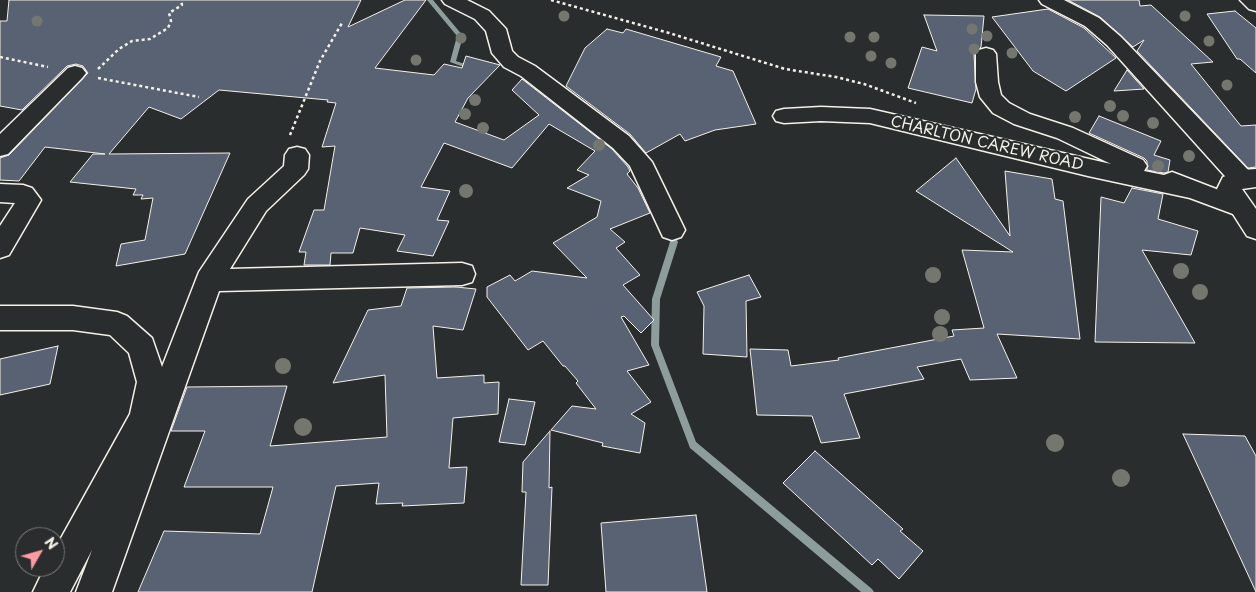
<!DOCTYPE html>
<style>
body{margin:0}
#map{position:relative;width:1256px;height:592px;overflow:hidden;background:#2a2d2e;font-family:"Playpen Sans",sans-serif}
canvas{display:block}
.north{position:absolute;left:15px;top:527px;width:50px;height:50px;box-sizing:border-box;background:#2a2d2e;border:1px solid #7b7b78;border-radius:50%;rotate:52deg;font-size:14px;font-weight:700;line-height:20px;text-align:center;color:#f4f1e8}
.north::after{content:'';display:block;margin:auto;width:18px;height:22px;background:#ff9aa2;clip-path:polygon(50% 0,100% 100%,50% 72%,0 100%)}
</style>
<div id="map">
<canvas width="1256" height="592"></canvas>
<div class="north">N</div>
</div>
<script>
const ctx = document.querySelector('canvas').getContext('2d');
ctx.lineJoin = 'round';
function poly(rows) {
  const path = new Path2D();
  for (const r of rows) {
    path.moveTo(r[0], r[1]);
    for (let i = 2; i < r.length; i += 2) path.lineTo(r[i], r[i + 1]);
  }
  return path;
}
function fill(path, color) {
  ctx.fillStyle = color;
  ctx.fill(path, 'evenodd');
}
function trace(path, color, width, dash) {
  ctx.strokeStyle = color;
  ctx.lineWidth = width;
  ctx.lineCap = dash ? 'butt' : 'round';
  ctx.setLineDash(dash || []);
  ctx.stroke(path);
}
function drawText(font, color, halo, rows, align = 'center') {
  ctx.font = font + ' "Playpen Sans",sans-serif';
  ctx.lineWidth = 4;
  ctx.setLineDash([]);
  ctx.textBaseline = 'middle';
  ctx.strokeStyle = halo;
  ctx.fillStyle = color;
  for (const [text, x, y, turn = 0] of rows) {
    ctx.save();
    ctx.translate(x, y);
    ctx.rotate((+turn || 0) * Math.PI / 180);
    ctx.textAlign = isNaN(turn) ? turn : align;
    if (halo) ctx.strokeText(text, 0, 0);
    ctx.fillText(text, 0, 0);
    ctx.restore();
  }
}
const stream = poly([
 [427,0,433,0,463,36,456,61,473,67,473,69,469,69,450,62,457,36,427,0],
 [669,228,671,229,678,242,660,299,659,345,696,442,872,589,874,592,861,592,690,448,651,345,652,299,670,242,666,231,669,228]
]);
const building = poly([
 [9,0,361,0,348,27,405,0,426,0,375,68,434,75,444,64,462,68,466,56,500,65,468,98,455,122,504,140,539,115,512,90,522,79,612,149,628,167,630,171,627,174,638,188,650,213,610,229,625,242,616,248,640,275,623,285,654,320,641,333,624,316,621,317,649,365,627,371,651,402,631,414,645,423,640,453,602,446,603,443,551,430,572,406,596,409,576,383,578,381,565,366,563,366,543,341,528,350,487,297,487,287,510,275,515,281,532,271,587,278,553,243,597,217,601,201,567,188,589,175,577,170,595,151,549,124,512,168,444,143,421,187,450,191,437,220,449,221,433,256,397,251,405,235,360,228,353,253,331,253,330,265,304,265,306,252,299,252,314,210,324,210,335,146,322,147,336,103,327,102,328,100,219,90,181,119,149,107,109,154,230,153,185,254,116,266,121,244,145,240,153,198,141,199,143,195,133,195,136,189,70,182,93,154,105,154,45,147,19,181,0,180,0,158,9,155,88,73,83,66,76,64,67,66,22,110,0,106,0,21,7,21,9,0],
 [1068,0,1139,0,1140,6,1151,5,1213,62,1191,64,1241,126,1256,125,1256,167,1248,168,1137,51,1144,40,1133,47,1100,17,1068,0],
 [1048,9,1084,28,1116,58,1066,91,1033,71,992,17,1048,9],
 [1235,11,1256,28,1256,73,1240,59,1237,59,1207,14,1235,11],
 [924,15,984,16,981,47,974,54,976,89,972,103,908,88,922,47,937,51,924,15],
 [607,29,623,33,626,29,721,57,716,66,733,71,756,124,715,130,685,141,680,134,646,153,630,134,566,86,585,48,607,29],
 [1127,70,1144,89,1114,91,1127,70],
 [1099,116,1161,141,1154,155,1170,160,1168,172,1164,173,1147,170,1147,161,1144,158,1089,133,1099,116],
 [956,158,1010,236,1005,171,1052,179,1055,199,1063,201,1080,339,997,334,1017,378,970,380,961,359,917,367,924,379,844,394,860,438,821,443,812,416,757,415,750,349,788,350,791,366,839,360,838,358,954,336,952,330,984,328,962,250,1013,252,916,191,956,158],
 [1132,188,1163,194,1158,219,1198,231,1191,255,1142,250,1195,343,1095,342,1101,197,1124,203,1132,188],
 [749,275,761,297,746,301,747,357,703,354,704,306,697,292,749,275],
 [456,287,476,289,463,330,433,326,437,378,484,375,484,383,499,382,498,414,453,418,449,468,467,467,464,503,402,506,403,503,376,504,379,483,336,486,312,592,138,592,164,531,260,534,273,487,184,487,205,431,171,431,187,387,287,386,270,446,387,437,385,375,333,383,368,310,401,306,407,288,456,287],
 [58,346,50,384,0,395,0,359,58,346],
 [509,399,535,402,525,445,499,442,509,399],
 [550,431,549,488,552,487,548,585,521,585,526,492,522,492,523,462,550,431],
 [1183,434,1245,436,1256,456,1256,592,1183,434],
 [815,451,903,529,900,531,923,551,899,579,878,559,872,565,783,483,815,451],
 [696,515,707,592,606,592,601,523,696,515]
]);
const path = poly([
 [551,0,669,33,785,69,836,77,864,84,916,103],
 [0,57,48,67],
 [98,69,119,49,132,41,150,39,168,28,171,21,169,13,182,5,181,0],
 [98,78,199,97],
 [290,135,320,61,342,23]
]);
const minor = poly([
 [442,0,467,0,489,11,506,29,512,51,518,57,535,66,629,136,652,162,685,230,681,237,672,240,663,237,630,166,613,148,521,76,504,67,492,53,486,31,475,19,445,4,442,0],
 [1039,0,1064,0,1099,18,1121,37,1251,173,1254,179,1251,185,1242,188,1233,185,1107,45,1085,26,1042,4,1039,0],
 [1240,0,1256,0,1256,11,1249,9,1240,0],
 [986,48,993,50,996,54,998,82,1001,95,1009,103,1030,114,1073,128,1143,160,1147,166,1144,171,1164,175,1172,172,1250,202,1253,208,1250,214,1241,217,1190,198,1088,176,870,123,821,121,784,123,776,121,773,116,776,111,784,109,821,107,870,109,1111,164,1057,138,1014,124,993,113,980,97,976,82,976,54,979,50,986,48],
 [75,66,82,68,86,73,82,78,8,154,0,156,0,134,68,68,75,66],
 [297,147,305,149,309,155,308,169,304,175,266,211,230,269,462,263,472,266,475,274,472,282,462,285,219,291,112,592,76,592,92,550,70,592,33,592,45,567,55,567,55,549,130,414,137,382,129,353,110,335,73,330,0,330,0,306,73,306,117,312,127,316,152,338,162,367,199,272,248,199,284,166,285,155,289,149,297,147],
 [0,184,23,185,32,188,41,200,9,255,0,258,0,226,15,203,0,202,0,184]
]);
const tertiary = poly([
 [1256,169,1256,187,1242,189,1256,209,1256,239,1247,236,1217,189,1223,177,1242,170,1256,169]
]);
const trees = [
 [564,16,5.5],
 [1185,16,5.5],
 [37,21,5.5],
 [972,29,5.5],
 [987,36,5.5],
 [850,37,5.5],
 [874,37,5.5],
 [461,38,5.5],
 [1209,41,5.5],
 [974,49,5.5],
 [1012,53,5.5],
 [871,56,5.5],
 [416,60,5.5],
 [891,63,5.5],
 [1227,85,5.5],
 [475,100,6],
 [1110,106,6],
 [465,114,6],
 [1123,116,6],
 [1075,117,6],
 [1153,123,6],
 [483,128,6],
 [599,145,6],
 [1189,156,6],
 [1158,166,6],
 [466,191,7],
 [1181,271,8],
 [933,275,8],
 [1200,292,8],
 [942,317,8],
 [940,334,8],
 [283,366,8],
 [303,427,9],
 [1055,443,9],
 [1121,478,9]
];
const streetNames = [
 ["CHARLTON CAREW ROAD",987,144,13]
];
fill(stream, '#8c9d9c');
fill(building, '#596273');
trace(building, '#f4f1e8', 1);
trace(minor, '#f4f1e8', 3);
trace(tertiary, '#f4f1e8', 3);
trace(path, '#f4f1e8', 2.5, [3, 3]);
fill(minor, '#2a2d2e');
fill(tertiary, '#2a2d2e');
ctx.fillStyle = '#73776f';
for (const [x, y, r] of trees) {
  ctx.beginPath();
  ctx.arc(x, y, r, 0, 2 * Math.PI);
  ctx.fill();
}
drawText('15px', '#f4f1e8', '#2a2d2e', streetNames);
</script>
